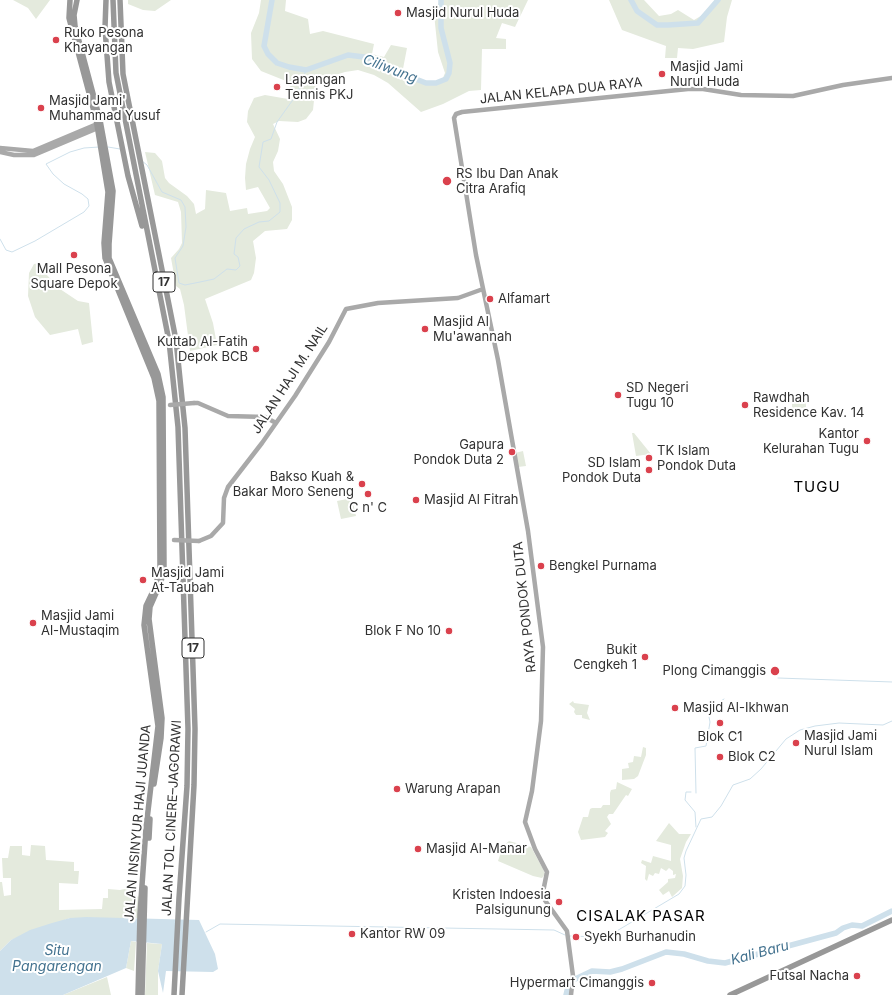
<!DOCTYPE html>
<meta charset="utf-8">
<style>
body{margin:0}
canvas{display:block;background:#fff}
</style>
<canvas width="892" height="995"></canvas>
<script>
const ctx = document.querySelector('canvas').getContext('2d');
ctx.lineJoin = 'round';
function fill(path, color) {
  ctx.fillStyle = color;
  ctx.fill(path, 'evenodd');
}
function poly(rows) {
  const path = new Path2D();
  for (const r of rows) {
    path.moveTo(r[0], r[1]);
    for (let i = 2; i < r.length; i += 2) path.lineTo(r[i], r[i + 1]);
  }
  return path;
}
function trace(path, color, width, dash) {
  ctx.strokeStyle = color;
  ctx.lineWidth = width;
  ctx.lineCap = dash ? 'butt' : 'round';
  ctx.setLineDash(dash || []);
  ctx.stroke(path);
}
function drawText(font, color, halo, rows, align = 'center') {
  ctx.font = font + ' Inter,sans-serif';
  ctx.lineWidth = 4;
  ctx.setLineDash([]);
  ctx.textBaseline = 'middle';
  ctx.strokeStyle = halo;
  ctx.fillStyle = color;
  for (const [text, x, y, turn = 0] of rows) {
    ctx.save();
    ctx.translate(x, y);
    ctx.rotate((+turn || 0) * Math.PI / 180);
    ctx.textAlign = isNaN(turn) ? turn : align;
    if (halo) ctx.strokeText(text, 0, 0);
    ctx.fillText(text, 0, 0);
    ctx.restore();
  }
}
const green = poly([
 [13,0,50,0,36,19,28,8],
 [128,0,171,0,155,11,143,10,128,4],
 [261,0,286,0,285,11,308,19,310,34,323,31,374,44,372,54,384,57,391,45,407,48,402,74,434,83,442,80,445,73,438,52,434,14,440,0,528,0,515,27,502,23,496,38,506,39,506,49,482,49,481,90,469,91,443,104,421,112,388,83,374,75,358,70,345,72,316,81,313,110,306,119,298,122,279,121,273,124,280,139,278,151,273,162,274,171,283,184,292,207,292,220,287,229,265,231,253,241,256,258,254,273,251,280,205,299,213,323,217,345,190,351,184,305,180,289,176,286,171,258,179,249,182,243,181,212,178,202,155,195,145,152,155,153,162,161,165,178,169,183,187,196,194,204,196,214,205,209,206,190,226,193,230,211,247,208,248,214,267,211,270,208,258,187,246,190,245,178,246,164,250,149,255,137,247,122,248,111,254,98,265,95,288,99,291,83,261,71,252,59,251,33,259,13],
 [609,0,644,0,659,16,671,14,678,10,694,20,704,14,714,3,714,0,732,0,727,17,724,42,693,49,678,48,677,58,665,58,666,46,622,30],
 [40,263,45,273,60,289,78,301,89,303,93,342,82,345,78,329,50,335,35,317,28,296,29,273,34,264],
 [806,395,806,408,792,409,792,396],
 [632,433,634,433,651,454,636,456],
 [523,451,526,466,518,467,515,453],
 [352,498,356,516,341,519,337,501],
 [573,701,574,703,589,705,587,713,590,720,582,718,582,715,576,715,574,712,575,709,569,704],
 [643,747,646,748,646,755,638,776,634,779,622,780,622,769,629,768,628,763,633,762,634,756,641,757],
 [617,782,632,789,628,796,626,795,613,814,609,814,607,817,611,824,605,831,608,833,605,837,581,840,578,832,583,817,588,817,590,809,592,808,601,808,603,805,610,805,610,793,611,790,616,789],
 [669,823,679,834,691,834,686,842,680,859,683,876,682,888,672,897,669,891,663,895,659,890,668,882,668,879,675,878,676,874,673,875,673,871,669,868,666,871,661,868,659,874,655,873,653,876,649,874,647,881,645,879,646,866,641,863,642,860,651,863,653,856,671,861,671,845,656,841],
 [509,841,531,847,543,869,545,874,542,878,533,876,498,861,503,846],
 [31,845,45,846,46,860,74,862,74,871,79,871,78,884,59,883,59,910,102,909,103,898,108,898,108,889,120,890,134,887,135,897,141,896,139,918,70,918,11,940,0,951,0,882,2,882,4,896,11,895,11,878,3,878,2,858,8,858,10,846,22,846,22,855,30,856],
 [131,941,136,942,134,971,126,968],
 [147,943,162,944,158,971,158,995,145,995],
 [107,977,111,995,63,995]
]);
const water = poly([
 [86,917,199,920,215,954,218,969,213,972,166,971,163,993,158,971,162,944,131,941,126,968,63,995,0,995,0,951,11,940,30,930,52,923,70,918]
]);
const stream = poly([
 [108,147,120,149],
 [142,161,147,165,162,192,181,200,185,207,186,227,183,246,175,258,179,283,185,285,200,282,214,279,227,269,236,270,240,266,238,257,234,254,236,238,244,229,259,222,269,221,280,212,280,203,269,180,259,167,263,142,271,139,277,122,297,94,306,70],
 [0,239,6,250,12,252,35,241,84,212,89,206,88,199,82,194,64,184,53,174,46,164,70,152,84,148,99,147],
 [778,678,892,682],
 [691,792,686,792,685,800,695,812,696,827],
 [696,793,695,748,706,746,710,722,708,712,709,709,724,699],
 [206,932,220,924,554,930,565,935],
 [570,936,601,937,615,932,679,894,685,886,686,875,684,858,686,851,701,819,712,817,721,806,733,785,750,779,761,769,786,739,800,730,815,726,839,723,883,725,892,721]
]);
const river = poly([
 [272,0,264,46,268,54,277,63,289,67,306,70,348,55,364,57,378,61,395,71,426,83,436,83,446,79,449,73,450,63,441,28,441,0],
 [631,0,637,11,657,25,668,25,698,23,718,0],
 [566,995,569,982,592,971,610,972,622,969,666,952,684,954,708,961,725,963,836,933,843,928,852,925,862,926,892,911]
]);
const major = poly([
 [0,148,33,151,97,124],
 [0,152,14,155,34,155,98,128],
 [194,403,198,403,228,416,265,417,276,423],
 [199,541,211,536,223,523,224,498,228,487,262,443,295,396,329,342,346,309,378,303,458,298,483,289],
 [571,995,573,976,567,931,544,899,543,892,547,872,535,849,525,822,532,791,541,721,543,647,528,531,498,360,476,255,454,118,456,114,462,112,688,89,703,89,741,95,793,96,843,85,892,78]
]);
const highway = poly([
 [70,0,69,18,96,119,108,192,104,243,105,258,154,378,159,401,160,570,155,587,146,606,144,625,158,726,146,828,140,914,138,995],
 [77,0,74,15,75,26,100,120,113,191,109,244,109,258,158,374,163,397,164,566,161,582,150,607,149,619,162,718,161,738,154,784],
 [106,0,105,28,109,82,128,176,142,226],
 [113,0,116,73,169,341,178,427,188,729,187,786,179,898,174,995],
 [120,0,123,74,176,340,185,428,195,729,194,785,182,995],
 [149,838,150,819],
 [142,995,145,888],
 [730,995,892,920]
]);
const majorBridge = poly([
 [170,405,194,403],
 [174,540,199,541]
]);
const markers = [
 [398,13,4,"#da414d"],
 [56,40,4,"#da414d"],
 [662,74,4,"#da414d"],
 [277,87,4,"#da414d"],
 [41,108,4,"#da414d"],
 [447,181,5,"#da414d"],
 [74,255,4,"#da414d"],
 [490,299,4,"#da414d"],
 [425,329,4,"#da414d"],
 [256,349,4,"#da414d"],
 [618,395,4,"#da414d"],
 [745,405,4,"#da414d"],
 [867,441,4,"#da414d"],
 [512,452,4,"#da414d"],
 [649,458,4,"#da414d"],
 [649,470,4,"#da414d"],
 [362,484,4,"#da414d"],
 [368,494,4,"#da414d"],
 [416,500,4,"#da414d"],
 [541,566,4,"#da414d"],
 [143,580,4,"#da414d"],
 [33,623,4,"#da414d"],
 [449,631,4,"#da414d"],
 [645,657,4,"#da414d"],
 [775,671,5,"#da414d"],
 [675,708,4,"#da414d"],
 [720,723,4,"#da414d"],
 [796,743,4,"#da414d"],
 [720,757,4,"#da414d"],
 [397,789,4,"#da414d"],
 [418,849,4,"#da414d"],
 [559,902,4,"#da414d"],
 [352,934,4,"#da414d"],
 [576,937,4,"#da414d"],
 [857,976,4,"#da414d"],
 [652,983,4,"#da414d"]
];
const shields = [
 [164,282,22],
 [193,648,22]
];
const shieldNames = [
 ["17",164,282],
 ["17",193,648]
];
const poiNames = [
 ["Masjid Nurul Huda",406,13],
 ["Ruko Pesona",64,33],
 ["Khayangan",64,48],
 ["Masjid Jami",670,67],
 ["Nurul Huda",670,82],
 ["Lapangan",285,80],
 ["Tennis PKJ",285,95],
 ["Masjid Jami'",49,101],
 ["Muhammad Yusuf",49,116],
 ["RS Ibu Dan Anak",456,174],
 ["Citra Arafiq",456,189],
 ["Mall Pesona",74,269,"center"],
 ["Square Depok",74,284,"center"],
 ["Alfamart",498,299],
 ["Masjid Al",433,322],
 ["Mu'awannah",433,337],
 ["Kuttab Al-Fatih",248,342,"right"],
 ["Depok BCB",248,357,"right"],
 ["SD Negeri",626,388],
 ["Tugu 10",626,403],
 ["Rawdhah",753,398],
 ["Residence Kav. 14",753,413],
 ["Kantor",859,434,"right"],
 ["Kelurahan Tugu",859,449,"right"],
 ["Gapura",504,445,"right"],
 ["Pondok Duta 2",504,460,"right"],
 ["TK Islam",657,451],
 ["Pondok Duta",657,466],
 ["SD Islam",641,463,"right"],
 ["Pondok Duta",641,478,"right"],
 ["Bakso Kuah &",354,477,"right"],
 ["Bakar Moro Seneng",354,492,"right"],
 ["Masjid Al Fitrah",424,500],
 ["C n' C",368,508,"center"],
 ["Bengkel Purnama",549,566],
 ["Masjid Jami",151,573],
 ["At-Taubah",151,588],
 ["Masjid Jami",41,616],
 ["Al-Mustaqim",41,631],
 ["Blok F No 10",441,631,"right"],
 ["Bukit",637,650,"right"],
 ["Cengkeh 1",637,665,"right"],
 ["Plong Cimanggis",766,671,"right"],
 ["Masjid Al-Ikhwan",683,708],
 ["Masjid Jami",804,736],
 ["Nurul Islam",804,751],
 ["Blok C1",720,737,"center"],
 ["Blok C2",728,757],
 ["Warung Arapan",405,789],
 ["Masjid Al-Manar",426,849],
 ["Kristen Indoesia",551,895,"right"],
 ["Palsigunung",551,910,"right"],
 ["Kantor RW 09",360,934],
 ["Syekh Burhanudin",584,937],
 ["Futsal Nacha",849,976,"right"],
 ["Hypermart Cimanggis",644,983,"right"]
];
const streetNames = [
 ["JALAN KELAPA DUA RAYA",561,91,-6],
 ["JALAN HAJI M. NAIL",290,379,-57],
 ["RAYA PONDOK DUTA",525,607,-96],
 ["JALAN TOL CINERE–JAGORAWI",172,818,-87],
 ["JALAN INSINYUR HAJI JUANDA",138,823,-85]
];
const waterNames = [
 ["Ciliwung",390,69,21],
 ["Situ",57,951],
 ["Pangarengan",57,967],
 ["Kali Baru",760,953,-15]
];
const quarterNames = [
 ["TUGU",817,487],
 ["CISALAK PASAR",641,916]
];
fill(green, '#e4eadd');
fill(water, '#cee0eb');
trace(stream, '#cee0eb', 1);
trace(river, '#cee0eb', 5.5);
trace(major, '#a9a9a9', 4.5);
trace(highway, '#989898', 5.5);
trace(majorBridge, '#a9a9a9', 4.5);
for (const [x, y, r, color] of markers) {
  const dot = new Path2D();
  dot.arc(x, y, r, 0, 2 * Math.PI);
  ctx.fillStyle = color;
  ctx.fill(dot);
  trace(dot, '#fff', 1.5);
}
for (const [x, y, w] of shields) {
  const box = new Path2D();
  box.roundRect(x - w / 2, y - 10, w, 20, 3);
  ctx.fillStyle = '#fff';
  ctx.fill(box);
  trace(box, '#313131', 1);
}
drawText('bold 12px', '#313131', null, shieldNames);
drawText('13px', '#313131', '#fff', poiNames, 'left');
drawText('13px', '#313131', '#fff', streetNames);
drawText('italic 14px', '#43728f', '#fff', waterNames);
ctx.letterSpacing = '1px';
drawText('15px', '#000', '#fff', quarterNames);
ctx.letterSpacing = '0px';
</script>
